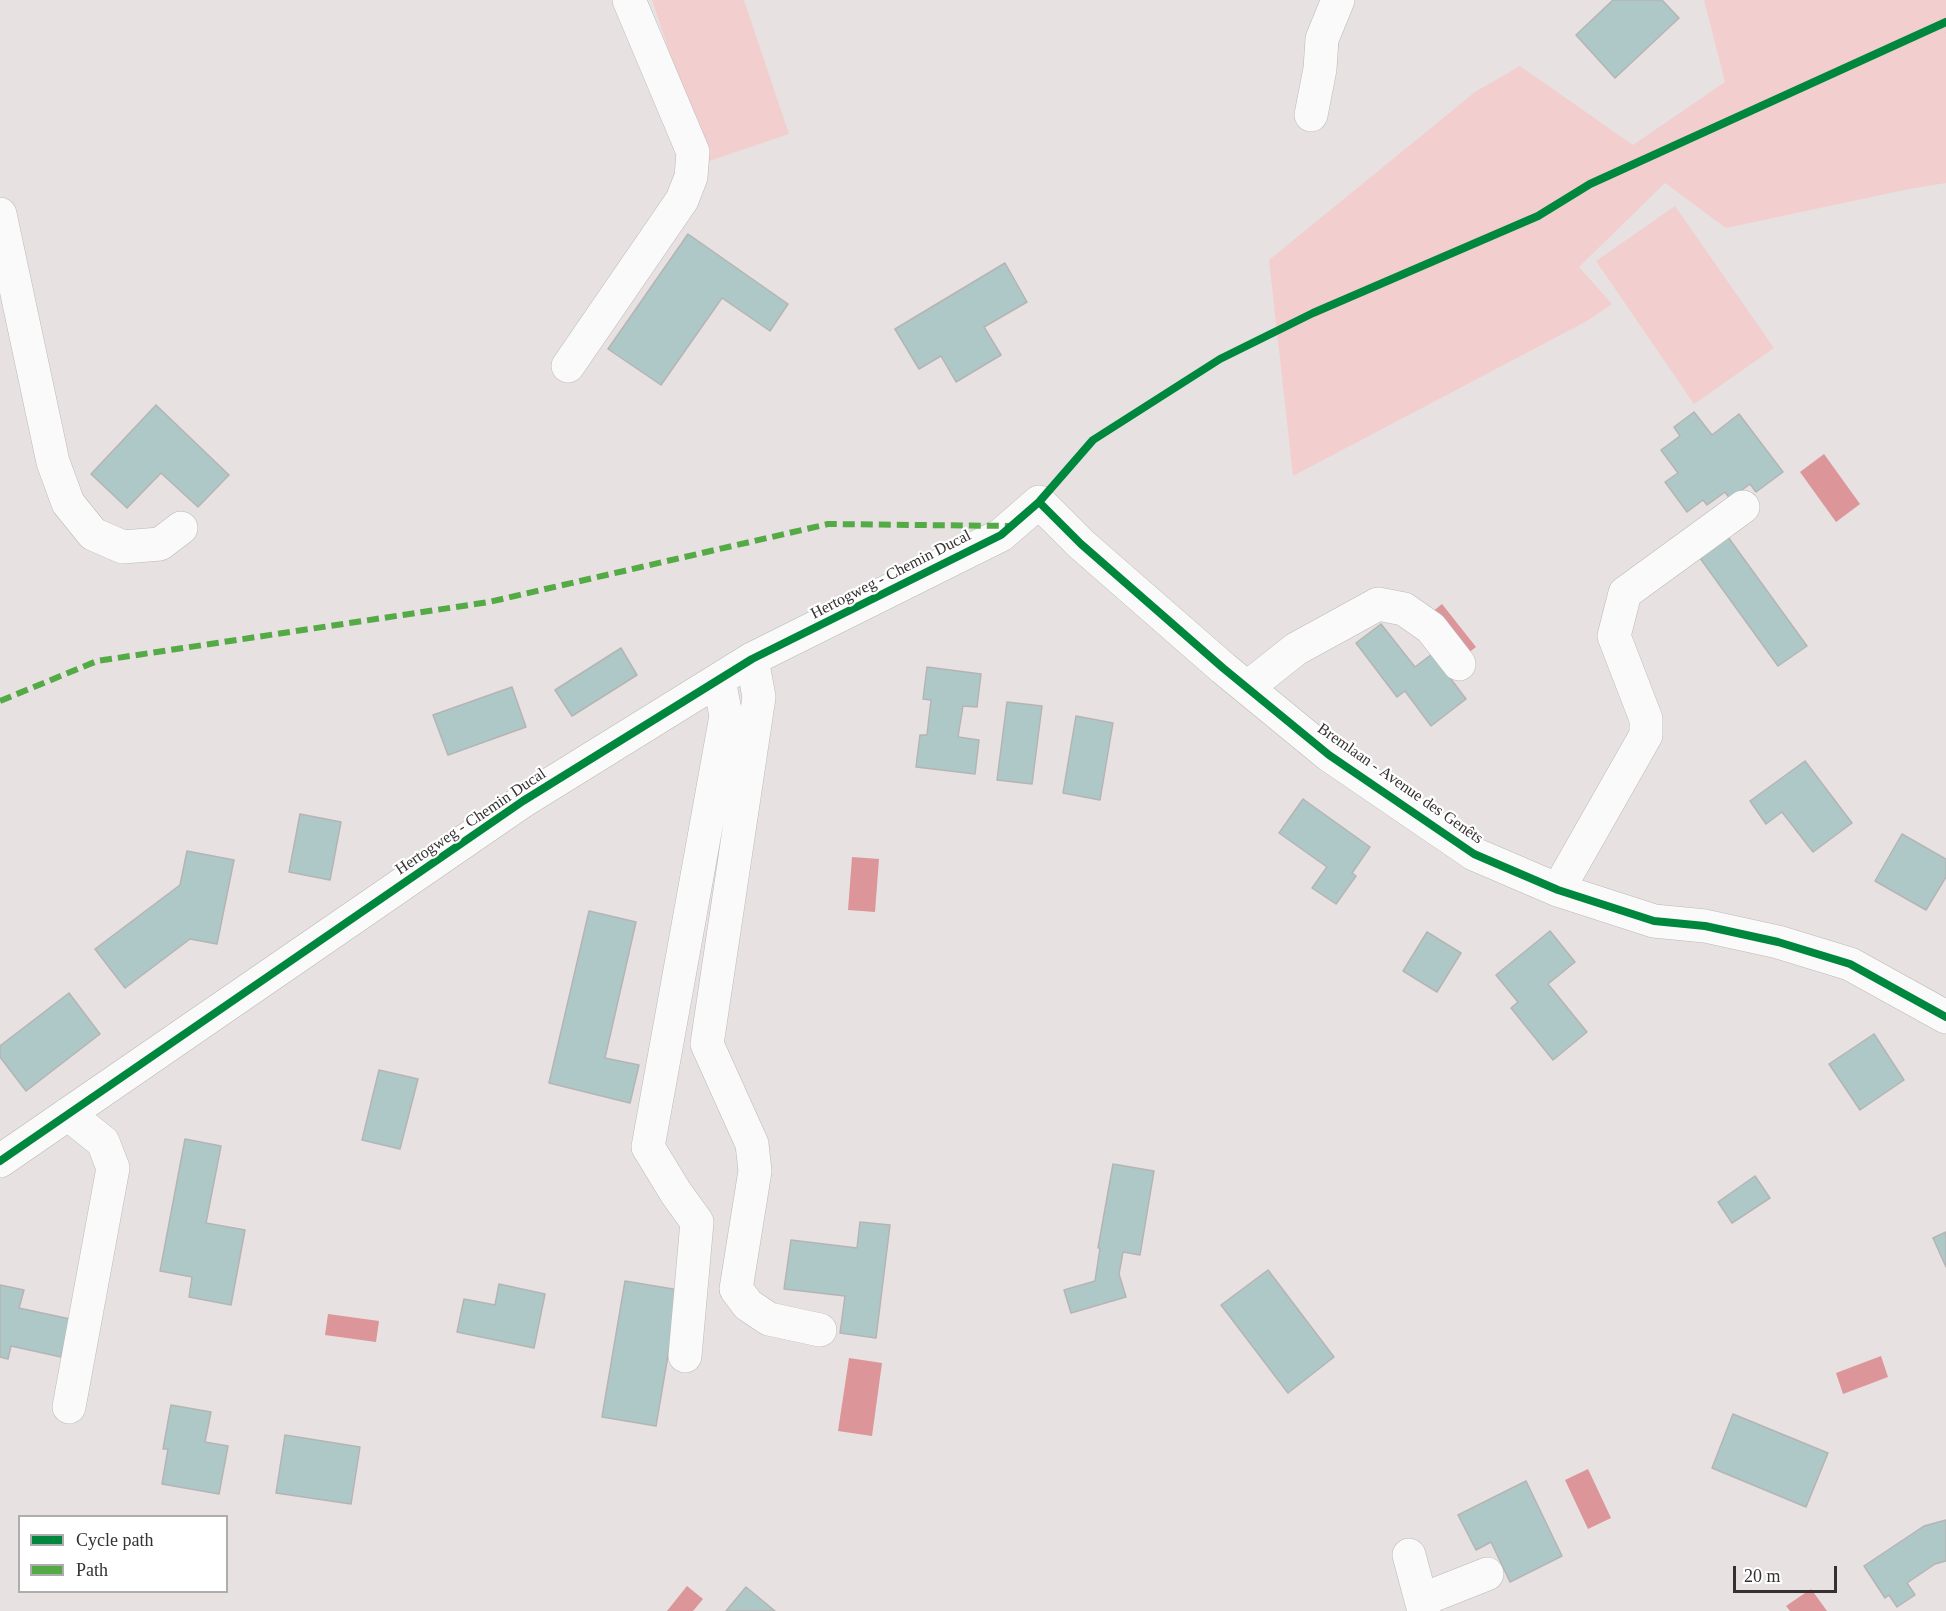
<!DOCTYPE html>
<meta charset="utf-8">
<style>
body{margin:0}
#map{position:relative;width:1946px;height:1611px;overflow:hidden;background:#e7e1e1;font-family:"Times New Roman",serif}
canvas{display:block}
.legend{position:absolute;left:18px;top:1515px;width:210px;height:78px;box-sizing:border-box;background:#fff;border:2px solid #aeadad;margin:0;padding:8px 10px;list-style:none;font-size:18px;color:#353131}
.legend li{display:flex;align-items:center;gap:12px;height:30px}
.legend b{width:30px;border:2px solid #aeadad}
.scale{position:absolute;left:1733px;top:1566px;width:104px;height:27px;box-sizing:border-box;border:3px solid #353131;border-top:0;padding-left:8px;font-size:18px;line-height:21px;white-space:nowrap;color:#353131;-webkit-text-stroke:4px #fff;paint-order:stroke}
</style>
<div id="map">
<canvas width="1946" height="1611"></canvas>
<ul class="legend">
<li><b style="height:8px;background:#00873e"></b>Cycle path</li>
<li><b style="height:8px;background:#54ab45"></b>Path</li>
</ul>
<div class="scale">20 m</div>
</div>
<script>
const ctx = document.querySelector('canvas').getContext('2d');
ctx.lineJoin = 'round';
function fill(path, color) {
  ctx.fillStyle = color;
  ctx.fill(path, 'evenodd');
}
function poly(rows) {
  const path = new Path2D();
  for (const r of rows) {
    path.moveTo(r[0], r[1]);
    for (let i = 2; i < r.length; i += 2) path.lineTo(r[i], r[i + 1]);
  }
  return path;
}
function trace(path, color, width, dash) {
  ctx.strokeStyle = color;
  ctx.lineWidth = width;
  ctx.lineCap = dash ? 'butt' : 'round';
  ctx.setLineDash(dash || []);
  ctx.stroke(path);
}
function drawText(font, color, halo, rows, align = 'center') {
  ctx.font = font + ' "Times New Roman",serif';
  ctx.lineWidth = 4.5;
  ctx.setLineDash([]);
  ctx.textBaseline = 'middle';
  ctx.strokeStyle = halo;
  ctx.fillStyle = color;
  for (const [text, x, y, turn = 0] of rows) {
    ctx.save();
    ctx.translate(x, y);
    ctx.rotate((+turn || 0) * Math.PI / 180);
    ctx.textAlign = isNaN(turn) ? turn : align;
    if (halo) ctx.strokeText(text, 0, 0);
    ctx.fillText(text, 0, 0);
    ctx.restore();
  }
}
const green = poly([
 [652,0,744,0,789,134,706,162],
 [1704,0,1946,0,1946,183,1909,189,1726,228,1665,183,1579,267,1612,304,1587,321,1293,476,1269,260,1475,92,1520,66,1633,145,1725,82],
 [1675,206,1774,348,1694,404,1596,261]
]);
const water = poly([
 [1824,454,1860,504,1836,522,1800,472],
 [1442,604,1476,647,1464,656,1431,613],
 [852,857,879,859,875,912,848,910],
 [328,1314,379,1321,376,1342,325,1335],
 [1881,1356,1888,1377,1843,1394,1836,1373],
 [849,1358,882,1363,872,1436,838,1431],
 [1588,1469,1611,1518,1588,1529,1565,1480],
 [687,1586,703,1599,693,1611,667,1611],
 [1811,1589,1827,1611,1790,1611,1786,1606]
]);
const building = poly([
 [1613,0,1662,0,1679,18,1615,78,1576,35,1613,0],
 [688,234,788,304,770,331,722,298,661,385,608,349,688,234],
 [1005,263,1027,302,984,327,1001,355,956,382,941,356,919,369,895,329,1005,263],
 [156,405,229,475,198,507,161,473,127,508,91,474,156,405],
 [1694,412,1712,435,1739,414,1783,472,1756,492,1750,484,1730,499,1725,492,1707,505,1703,500,1687,512,1665,482,1678,473,1661,450,1680,436,1674,427,1694,412],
 [1728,537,1807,646,1778,666,1700,558,1728,537],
 [1381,624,1415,667,1432,654,1466,699,1431,726,1405,691,1397,697,1356,643,1381,624],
 [621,648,637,675,572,716,555,690,621,648],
 [927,667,981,674,977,707,963,706,958,737,979,740,975,774,916,767,920,735,927,735,931,700,923,699,927,667],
 [512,687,526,727,448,755,433,715,512,687],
 [1007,702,1042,706,1032,784,997,780,1007,702],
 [1076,716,1113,723,1100,800,1063,793,1076,716],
 [1805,761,1852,823,1813,852,1782,812,1766,824,1750,801,1805,761],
 [1303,799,1370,847,1352,873,1356,876,1336,904,1312,888,1327,867,1279,833,1303,799],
 [300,814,341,822,330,880,289,872,300,814],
 [1902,834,1946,859,1946,877,1926,910,1875,881,1902,834],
 [187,851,234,860,217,944,190,939,125,988,95,949,180,885,187,851],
 [589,911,636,922,605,1058,639,1065,630,1103,549,1083,589,911],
 [1550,931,1575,962,1548,984,1587,1032,1553,1060,1511,1008,1518,1002,1496,975,1550,931],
 [1427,932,1461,953,1437,992,1403,971,1427,932],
 [69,993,100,1034,26,1091,0,1057,0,1046,69,993],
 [1874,1034,1904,1080,1860,1110,1829,1064,1874,1034],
 [379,1070,418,1079,400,1149,362,1140,379,1070],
 [185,1139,221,1146,206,1223,245,1230,231,1305,189,1297,192,1277,160,1271,185,1139],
 [1113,1164,1154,1171,1140,1255,1123,1252,1119,1274,1126,1297,1071,1313,1064,1290,1095,1281,1100,1248,1098,1248,1113,1164],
 [1755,1176,1770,1198,1732,1223,1718,1202,1755,1176],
 [860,1222,890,1225,876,1338,840,1333,845,1296,784,1289,791,1240,857,1248,860,1222],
 [1946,1232,1946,1267,1933,1238,1946,1232],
 [1268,1270,1334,1357,1288,1393,1221,1305,1268,1270],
 [625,1281,679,1290,656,1426,602,1417,625,1281],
 [499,1284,545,1294,534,1348,457,1332,464,1299,495,1305,499,1284],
 [0,1285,24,1290,19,1308,70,1319,61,1357,11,1346,8,1359,0,1357,0,1285],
 [171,1405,211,1412,205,1442,228,1446,219,1494,162,1484,168,1449,163,1449,171,1405],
 [1733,1414,1828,1453,1806,1507,1712,1468,1733,1414],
 [285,1435,360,1447,351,1504,276,1493,285,1435],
 [1526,1481,1562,1556,1510,1582,1491,1542,1476,1550,1458,1515,1526,1481],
 [1946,1520,1946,1561,1935,1564,1907,1583,1915,1595,1897,1607,1889,1595,1885,1598,1864,1566,1924,1526,1946,1520],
 [746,1587,775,1611,726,1611,746,1587]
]);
const path = poly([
 [1940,25,1946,32]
]);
const minor = poly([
 [1311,115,1320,69,1322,39,1338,0],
 [0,214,53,462,68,503,93,534,123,547,160,544,181,528],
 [568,366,682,200,691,177,693,152,629,0],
 [752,659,759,697,707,1044,752,1144,755,1171,736,1289,748,1305,769,1319,820,1330],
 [1248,687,1296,649,1378,604,1404,609,1431,628,1459,664],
 [1558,890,1646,735,1646,719,1614,636,1625,593,1743,507],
 [68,1114,103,1142,113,1168,69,1407],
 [0,1161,523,801,752,659,1001,535,1039,502,1081,544,1223,668,1329,755,1474,854,1558,890,1654,921,1705,926,1778,942,1850,964,1946,1017],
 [685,1356,697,1222,676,1193,648,1147,726,716,719,680],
 [1409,1555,1424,1611],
 [1421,1600,1487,1574]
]);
const quiet = poly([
 [0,701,97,661,489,602,828,524,1012,526]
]);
const cycleway = poly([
 [1039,502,1081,544,1223,668,1329,755,1474,854,1558,890,1654,921,1705,926,1778,942,1850,964,1946,1017],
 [0,1161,523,801,752,659,1001,535,1039,502,1093,440,1220,359,1313,313,1538,216,1590,184,1946,22]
]);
const streetNames = [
 ["Hertogweg - Chemin Ducal",891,575,-27],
 ["Bremlaan - Avenue des Genêts",1400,784,35],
 ["Hertogweg - Chemin Ducal",471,822,-34]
];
fill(green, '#f3cece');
fill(water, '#dc9598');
fill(building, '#aec8c8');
trace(building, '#b5b4b4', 1.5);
trace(minor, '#bcb8b8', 34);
trace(path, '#c5c3c3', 4, [4.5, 4.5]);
trace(minor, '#fbfafa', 33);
trace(quiet, '#54ab45', 6, [12, 6]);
trace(cycleway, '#00873e', 8);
drawText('16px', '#353131', '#fff', streetNames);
</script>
